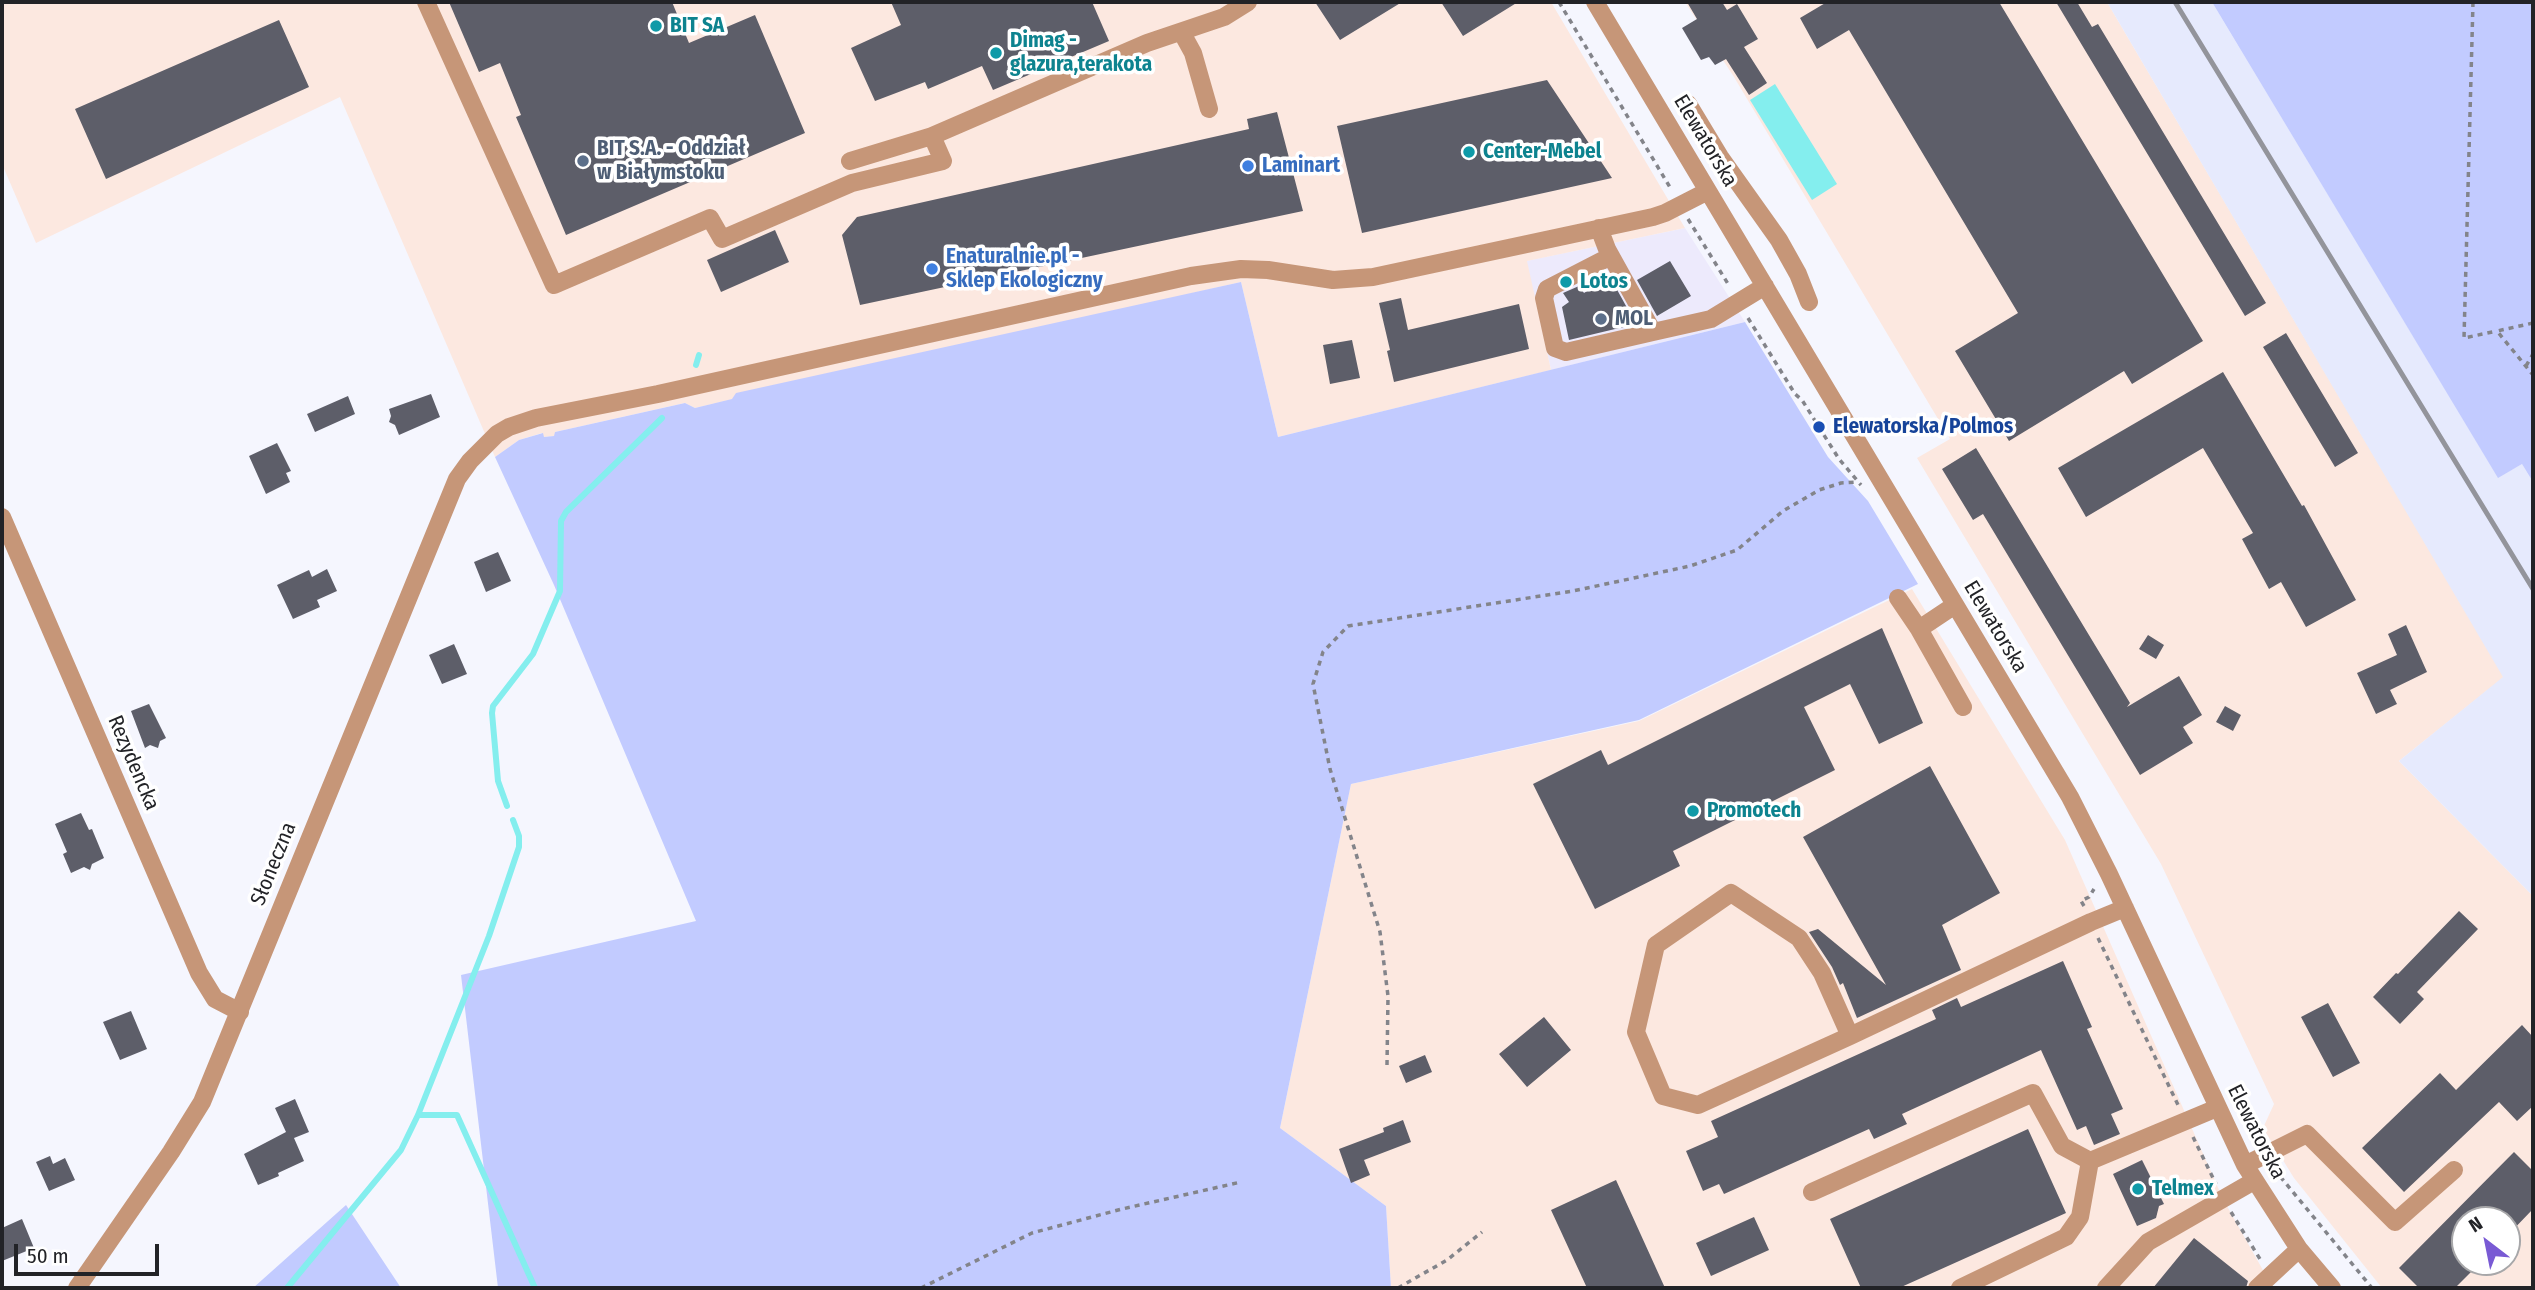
<!DOCTYPE html>
<meta charset="utf-8">
<style>
body{margin:0}
#map{position:relative;width:2535px;height:1290px;overflow:hidden;background:#f5f6fe;font-family:"Fira Sans Condensed",sans-serif}
canvas{display:block}
.frame{position:absolute;inset:0;border:4px solid #222327;pointer-events:none}
.north{position:absolute;left:2451px;top:1206px;width:70px;height:70px;box-sizing:border-box;background:#fff;border:2px solid #a7a7a9;border-radius:50%;rotate:328deg;font-size:19px;font-weight:700;line-height:28px;text-align:center;color:#222327}
.north::after{content:'';display:block;margin:auto;width:24px;height:32px;background:#795ad4;clip-path:polygon(50% 0,100% 100%,50% 72%,0 100%)}
.scale{position:absolute;left:14px;top:1244px;width:145px;height:32px;box-sizing:border-box;border:4px solid #222327;border-top:0;padding-left:9px;font-size:21px;line-height:24px;white-space:nowrap;color:#222327;-webkit-text-stroke:5px #fff;paint-order:stroke}
</style>
<div id="map">
<canvas width="2535" height="1290"></canvas>
<div class="frame"></div>
<div class="north">N</div>
<div class="scale">50 m</div>
</div>
<script>
const ctx = document.querySelector('canvas').getContext('2d');
ctx.lineJoin = 'round';
function fill(path, color) {
  ctx.fillStyle = color;
  ctx.fill(path, 'evenodd');
}
function poly(rows) {
  const path = new Path2D();
  for (const r of rows) {
    path.moveTo(r[0], r[1]);
    for (let i = 2; i < r.length; i += 2) path.lineTo(r[i], r[i + 1]);
  }
  return path;
}
function trace(path, color, width, dash) {
  ctx.strokeStyle = color;
  ctx.lineWidth = width;
  ctx.lineCap = dash ? 'butt' : 'round';
  ctx.setLineDash(dash || []);
  ctx.stroke(path);
}
function drawText(font, color, halo, rows, align = 'center') {
  ctx.font = font + ' "Fira Sans Condensed",sans-serif';
  ctx.lineWidth = 7;
  ctx.setLineDash([]);
  ctx.textBaseline = 'middle';
  ctx.strokeStyle = halo;
  ctx.fillStyle = color;
  for (const [text, x, y, turn = 0] of rows) {
    ctx.save();
    ctx.translate(x, y);
    ctx.rotate((+turn || 0) * Math.PI / 180);
    ctx.textAlign = isNaN(turn) ? turn : align;
    if (halo) ctx.strokeText(text, 0, 0);
    ctx.fillText(text, 0, 0);
    ctx.restore();
  }
}
const commercial = poly([
 [1685,228,1745,322,1551,370,1526,261]
]);
const industrial = poly([
 [2,2,1551,2,1685,228,1527,261,1551,370,1278,437,1241,282,695,408,685,403,555,432,555,436,544,437,542,433,519,440,495,457,340,97,36,243,2,164],
 [1685,2,2107,2,2504,677,2399,761,2533,896,2533,1288,2382,1288,2294,1178,2263,1128,2274,1104,2161,864,1917,458,1950,439,1734,77],
 [2465,1220,2507,1220,2507,1262,2465,1262],
 [1912,589,2065,840,2223,1199,2273,1288,1391,1288,1386,1206,1280,1128,1351,784,1639,721]
]);
const built = poly([
 [2107,2,2212,2,2498,477,2522,464,2533,482,2533,896,2399,761,2503,677]
]);
const green = poly([
 [2212,2,2533,2,2533,482,2522,464,2498,478],
 [1241,282,1278,437,1745,322,1828,457,1868,501,1918,584,1639,720,1351,784,1280,1128,1386,1206,1391,1288,498,1288,461,975,696,921,554,585,495,457,519,440,543,433,544,437,554,436,555,432,685,403,695,408,732,399,736,393],
 [346,1205,401,1288,253,1288]
]);
const water = poly([
 [1775,84,1837,184,1812,200,1750,100]
]);
const stream = poly([
 [696,365,699,355],
 [507,806,498,781,492,713,493,706,533,654,560,591,561,521,566,512,662,418],
 [418,1115,457,1115,535,1288],
 [287,1288,401,1150,418,1115,489,936,519,847,519,836,513,820]
]);
const building = poly([
 [449,2,672,2,689,43,755,15,805,133,566,235,516,117,521,115,500,63,479,72],
 [891,2,1092,2,1109,41,993,90,982,66,928,89,925,82,875,101,851,48,901,25],
 [1315,2,1402,2,1340,40],
 [1441,2,1518,2,1463,36],
 [1687,2,1722,2,1727,10,1737,4,1758,39,1744,47,1767,83,1749,95,1726,59,1715,65,1709,57,1701,60,1682,28,1697,19],
 [1827,2,1999,2,2203,341,2132,384,2124,371,2009,441,1955,351,2018,313,1849,30,1817,49,1800,18],
 [2056,2,2077,2,2092,27,2098,24,2266,303,2245,316],
 [279,20,309,87,106,179,75,109],
 [1547,80,1612,178,1362,233,1337,126],
 [1277,112,1303,211,860,305,842,235,857,217,1249,129,1247,119],
 [775,230,789,262,721,292,707,260],
 [1670,261,1691,296,1657,316,1637,280],
 [1610,277,1636,324,1569,340,1562,307,1569,302,1563,293,1579,286,1584,293],
 [1401,298,1408,330,1519,304,1529,349,1394,382,1387,351,1390,350,1379,303],
 [2286,333,2358,453,2335,467,2263,347],
 [1352,340,1360,378,1330,384,1323,345],
 [2223,372,2302,506,2304,505,2356,600,2306,627,2281,582,2269,589,2242,539,2253,533,2203,448,2086,517,2058,468],
 [431,394,440,417,399,435,395,425,389,422,391,416,389,409],
 [348,396,355,414,315,432,307,414],
 [277,443,291,471,286,473,290,482,266,494,249,456],
 [1976,448,2130,703,2127,707,2179,676,2202,715,2183,727,2193,743,2140,775,1983,514,1973,520,1942,469],
 [498,552,511,581,486,592,474,562],
 [327,569,337,591,317,600,320,607,293,619,277,585,309,570,312,577],
 [2406,625,2427,672,2390,690,2397,704,2376,714,2357,673,2397,655,2388,634],
 [1882,628,1923,723,1879,744,1850,684,1804,707,1835,770,1673,851,1680,866,1595,909,1533,784,1601,750,1608,765],
 [2148,635,2164,645,2156,659,2139,649],
 [454,644,467,674,442,684,429,655],
 [149,704,166,738,160,741,158,748,150,745,145,748,131,711],
 [2225,706,2241,715,2233,731,2216,722],
 [1930,766,2000,893,1942,925,1961,970,1857,1018,1843,983,1840,985,1832,967,1809,932,1818,929,1886,985,1803,837],
 [81,813,89,830,92,829,104,858,92,864,90,870,84,867,71,873,63,854,67,852,55,824],
 [2459,911,2478,929,2417,992,2424,999,2400,1024,2373,997,2396,973,2398,974],
 [2063,961,2092,1027,2087,1029,2123,1109,2111,1114,2120,1134,2094,1145,2086,1126,2077,1130,2041,1050,1902,1114,1907,1124,1874,1139,1869,1129,1724,1194,1719,1184,1703,1191,1686,1151,1718,1137,1711,1121,1936,1019,1932,1010,1957,998,1961,1007],
 [2328,1003,2360,1063,2333,1077,2301,1017],
 [131,1011,147,1049,120,1060,103,1022],
 [1544,1017,1571,1050,1527,1087,1499,1054],
 [2522,1025,2533,1037,2533,1106,2517,1121,2499,1102,2404,1192,2362,1148,2440,1073,2456,1090],
 [1425,1055,1432,1072,1406,1083,1399,1066],
 [295,1099,309,1132,294,1138,304,1161,278,1173,279,1176,258,1185,244,1154,286,1132,275,1108],
 [1403,1120,1411,1142,1364,1160,1370,1175,1351,1183,1339,1149,1384,1132,1383,1128],
 [2028,1129,2066,1213,1899,1288,1861,1288,1830,1219],
 [2514,1152,2533,1171,2533,1209,2507,1236,2507,1220,2465,1220,2465,1262,2481,1262,2455,1288,2419,1288,2399,1268],
 [50,1156,53,1164,65,1158,75,1180,49,1191,36,1162],
 [2142,1160,2164,1204,2159,1206,2156,1218,2137,1226,2113,1174],
 [1616,1180,1665,1288,1587,1288,1551,1210],
 [1754,1217,1769,1250,1711,1276,1696,1243],
 [22,1219,34,1248,2,1261,2,1228],
 [2194,1238,2248,1281,2246,1288,2153,1288]
]);
const path = poly([
 [1559,2,1671,189],
 [2473,2,2464,338,2497,331],
 [1688,219,1730,287],
 [1748,318,1795,394,1802,400,1839,459,1861,485],
 [2533,323,2497,331,2533,375],
 [2526,366,2533,354],
 [2084,906,2081,901,2089,897,2094,889],
 [2098,938,2178,1105],
 [1387,1065,1388,996,1380,932,1330,769,1313,684,1323,652,1348,626,1573,591,1690,566,1737,550,1783,511,1819,490,1841,483,1858,482],
 [2193,1137,2216,1184],
 [2274,1169,2372,1288],
 [2231,1212,2260,1259],
 [921,1288,1032,1233,1122,1209,1241,1182],
 [1398,1288,1447,1260,1482,1232]
]);
const minor = poly([
 [426,2,554,285,710,218,722,239,852,183,943,161,932,136],
 [1595,2,2070,797,2109,874,2245,1165,2299,1249,2332,1288],
 [1182,33,1193,53,1209,109],
 [1688,104,1720,157,1779,240,1798,274,1809,302],
 [850,161,932,136,1147,43,1224,17,1248,2],
 [1599,228,1607,249,1653,332,1711,319,1765,286],
 [1611,256,1547,289,1544,298,1555,348,1566,352,1653,332],
 [2,517,199,973,215,999,240,1012],
 [1898,598,1919,629],
 [1955,605,1919,629,1963,707],
 [1850,1036,1822,973,1799,938,1731,893,1656,945,1636,1032,1663,1096,1698,1105,1850,1036,2091,922,2125,908],
 [2245,1165,2307,1134,2395,1222,2454,1170],
 [1812,1192,2033,1093,2062,1146,2090,1161,2217,1108],
 [77,1288,171,1152,202,1102,457,479,470,461,497,434,509,427,536,418,658,394,1191,276,1241,269,1268,270,1333,280,1373,277,1653,217,1665,213,1708,191],
 [1960,1288,2066,1237,2080,1217,2090,1161],
 [2106,1288,2148,1242,2254,1181],
 [2257,1288,2299,1249]
]);
const rail = poly([
 [2175,2,2533,589]
]);
const markers = [
 [656,26,7,"#0f9aa8"],
 [996,53,7,"#0f9aa8"],
 [1469,152,7,"#0f9aa8"],
 [583,161,7,"#5c6f8a"],
 [1248,166,7,"#3f7fe0"],
 [932,269,7,"#3f7fe0"],
 [1566,282,7,"#0f9aa8"],
 [1601,319,7,"#5c6f8a"],
 [1819,427,7,"#1a4fb4"],
 [1693,811,7,"#0f9aa8"],
 [2138,1189,7,"#0f9aa8"]
];
const cultureNames = [
 ["BIT SA",670,26],
 ["Dimag -",1010,41],
 ["glazura,terakota",1010,65],
 ["Center-Mebel",1483,152],
 ["Lotos",1580,282],
 ["Promotech",1707,811],
 ["Telmex",2152,1189]
];
const streetNames = [
 ["Elewatorska",1705,141,59],
 ["Elewatorska",1995,627,59],
 ["Rezydencka",133,763,67],
 ["Słoneczna",274,864,-68],
 ["Elewatorska",2256,1132,63]
];
const serviceNames = [
 ["BIT S.A. - Oddział",597,149],
 ["w Białymstoku",597,173],
 ["MOL",1615,319]
];
const shopNames = [
 ["Laminart",1262,166],
 ["Enaturalnie.pl -",946,257],
 ["Sklep Ekologiczny",946,281]
];
const transitNames = [
 ["Elewatorska/Polmos",1833,427]
];
fill(commercial, '#edeafc');
fill(industrial, '#fce8e0');
fill(built, '#e6eafd');
fill(green, '#c2cbff');
fill(water, '#84eeee');
trace(stream, '#84eeee', 6);
fill(building, '#5d5e69');
trace(path, '#83848a', 3.5, [5, 5]);
trace(minor, '#c69678', 18);
trace(rail, '#93949b', 5);
for (const [x, y, r, color] of markers) {
  const dot = new Path2D();
  dot.arc(x, y, r, 0, 2 * Math.PI);
  ctx.fillStyle = color;
  ctx.fill(dot);
  trace(dot, '#fff', 2.5);
}
drawText('bold 21px', '#0d838f', '#fff', cultureNames, 'left');
drawText('21px', '#222327', '#fff', streetNames);
drawText('bold 21px', '#4e5e75', '#fff', serviceNames, 'left');
drawText('bold 21px', '#366cbe', '#fff', shopNames, 'left');
drawText('bold 21px', '#164399', '#fff', transitNames, 'left');
</script>
